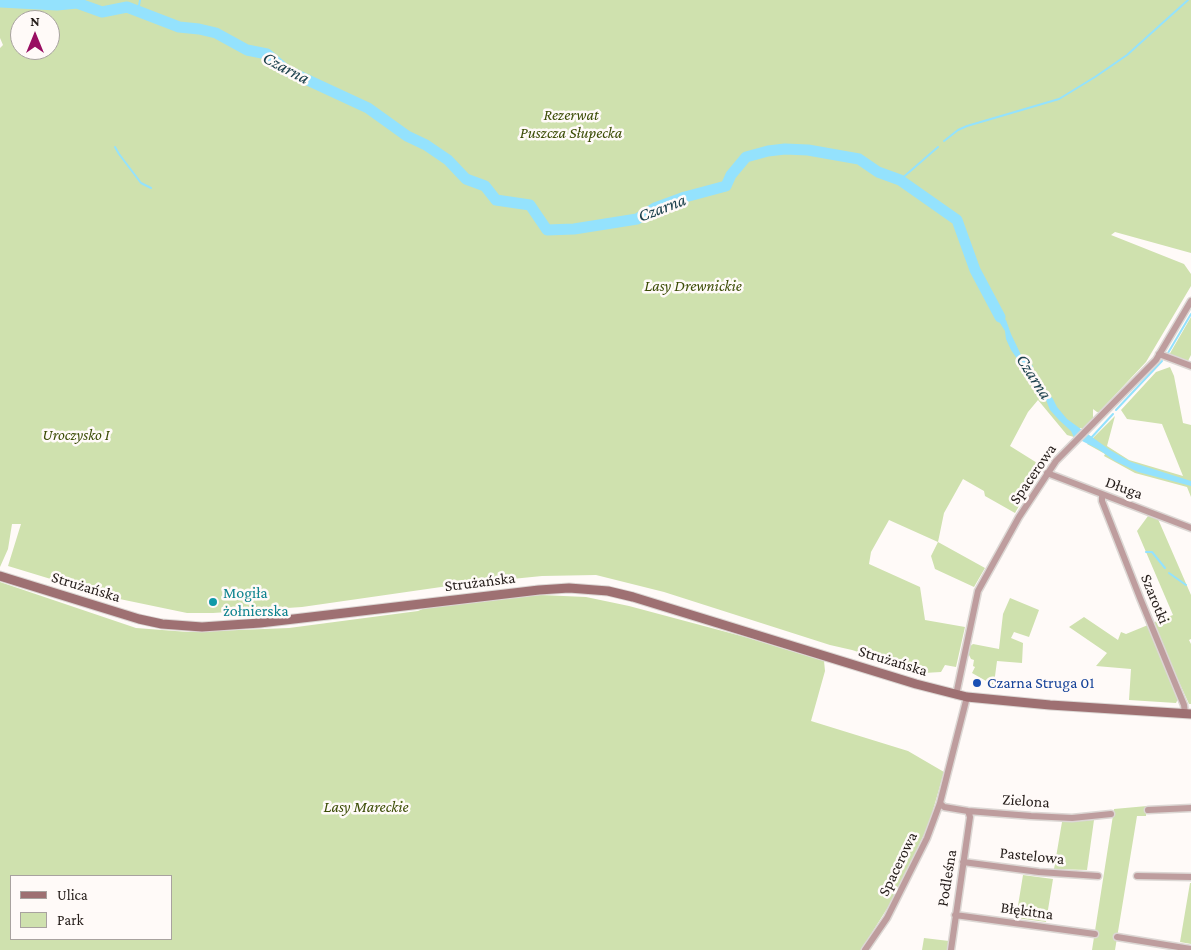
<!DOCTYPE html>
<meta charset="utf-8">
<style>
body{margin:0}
#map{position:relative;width:1191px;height:950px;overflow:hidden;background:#fffaf8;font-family:"Crimson Pro",serif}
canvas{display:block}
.legend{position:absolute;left:10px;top:875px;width:162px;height:65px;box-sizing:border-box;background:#fffaf8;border:1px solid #a8a29f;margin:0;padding:6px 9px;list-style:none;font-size:15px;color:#251d1a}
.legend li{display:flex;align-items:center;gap:10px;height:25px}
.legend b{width:25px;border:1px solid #a8a29f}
.north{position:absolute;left:10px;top:10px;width:50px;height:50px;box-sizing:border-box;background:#fffaf8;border:1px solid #a8a29f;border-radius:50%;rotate:0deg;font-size:14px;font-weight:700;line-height:20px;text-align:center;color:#251d1a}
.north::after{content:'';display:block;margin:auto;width:18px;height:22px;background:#990e62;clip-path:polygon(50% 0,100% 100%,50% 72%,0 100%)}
</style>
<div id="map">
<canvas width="1191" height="950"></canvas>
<ul class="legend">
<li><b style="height:6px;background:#9e7072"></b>Ulica</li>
<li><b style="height:14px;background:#cfe1ae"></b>Park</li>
</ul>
<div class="north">N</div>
</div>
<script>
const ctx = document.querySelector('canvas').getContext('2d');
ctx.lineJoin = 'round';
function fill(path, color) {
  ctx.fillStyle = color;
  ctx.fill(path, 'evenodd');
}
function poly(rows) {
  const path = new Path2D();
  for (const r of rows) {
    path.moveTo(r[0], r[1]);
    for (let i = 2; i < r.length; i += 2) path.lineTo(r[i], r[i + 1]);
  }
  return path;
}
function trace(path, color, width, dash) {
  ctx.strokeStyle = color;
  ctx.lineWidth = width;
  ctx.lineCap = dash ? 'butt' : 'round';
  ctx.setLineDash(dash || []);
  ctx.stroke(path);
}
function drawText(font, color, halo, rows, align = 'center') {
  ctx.font = font + ' "Crimson Pro",serif';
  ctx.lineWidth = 5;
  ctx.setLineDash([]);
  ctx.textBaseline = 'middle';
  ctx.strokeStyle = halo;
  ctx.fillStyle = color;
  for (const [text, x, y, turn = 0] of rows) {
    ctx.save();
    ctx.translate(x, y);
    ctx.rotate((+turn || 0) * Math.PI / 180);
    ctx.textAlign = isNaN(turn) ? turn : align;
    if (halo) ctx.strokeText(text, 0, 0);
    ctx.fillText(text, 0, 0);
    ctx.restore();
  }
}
const green = poly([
 [0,0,1191,0,1191,253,1115,232,1111,235,1184,264,1191,274,1191,286,1146,362,1099,412,1097,412,1093,409,1093,419,1090,423,1084,429,1080,428,1074,437,1067,435,1038,400,1028,412,1010,446,1042,466,1015,513,985,496,984,491,963,479,944,513,938,542,985,568,974,587,935,569,931,556,938,542,889,520,871,552,869,564,920,587,925,620,965,627,956,667,945,665,941,672,924,673,852,650,830,645,664,592,596,575,542,576,462,584,302,607,213,613,187,613,110,597,8,566,21,524,12,524,8,549,0,567,0,48,3,45,0,38],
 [20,20,50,20,50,50,20,50],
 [1191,317,1191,355,1187,363,1169,355],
 [1170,367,1174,376,1183,423,1191,425,1191,497,1187,487,1135,473,1104,456,1105,454,1087,444,1115,416,1107,446,1129,460,1183,476,1162,424,1127,419,1121,410,1156,372],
 [1148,516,1158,519,1191,595,1191,639,1189,640,1191,644,1191,704,1189,704,1152,623,1173,615,1137,531],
 [0,582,136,628,188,632,289,628,418,611,439,602,541,595,586,597,629,606,745,637,824,661,825,671,811,721,908,751,944,772,929,824,895,896,861,950,0,950],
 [11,876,171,876,171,939,11,939],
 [1010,598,1039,610,1029,637,1014,632,1011,638,1023,643,1022,663,997,661,994,684,995,686,972,673,975,667,973,666,974,660,971,659,969,655,969,647,973,644,999,649,1003,614],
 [1084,617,1118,640,1121,632,1126,634,1148,625,1178,699,1176,703,1129,700,1131,669,1096,666,1107,653,1069,627],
 [1147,806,1146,816,1137,816,1115,950,1092,950,1114,809],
 [1094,820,1087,870,1054,869,1062,822],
 [1023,875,1053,879,1046,922,1016,918],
 [1190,883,1191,883,1191,944,1180,942],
 [924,938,949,941,948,950,922,950]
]);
const water = poly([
 [996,303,999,313,1006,320,1011,334,1022,357,1033,366,1033,372,1036,379,1053,399,1057,407,1067,419,1110,450,1131,462,1191,481,1191,486,1138,472,1115,461,1098,449,1074,437,1071,431,1059,420,1050,410,1046,400,1027,374,1025,364,1018,360,1011,350,1006,339,1005,331,998,320,992,304]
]);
const stream = poly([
 [138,11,140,0],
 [944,141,958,130,967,126,1059,99,1095,77,1127,55,1188,0],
 [115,147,119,154,141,183,151,188],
 [900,180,938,147],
 [1168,353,1191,314],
 [1116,410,1162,361],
 [1091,438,1113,414],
 [1146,552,1152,552,1165,568],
 [1169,573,1186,585]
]);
const river = poly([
 [0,2,57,5,77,3,102,12,127,7,179,27,199,29,216,33,247,50,267,54,286,70,368,108,407,136,426,145,448,160,466,179,485,186,496,200,530,205,547,230,574,229,637,219,655,208,685,197,726,186,731,175,746,157,768,151,785,149,808,150,859,159,878,172,900,180,957,220,975,270,1000,317]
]);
const minor = poly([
 [1159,354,1191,366],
 [1047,473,1191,528],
 [1102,495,1102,501,1140,598,1184,705,1185,713],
 [956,695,978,591,1019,517,1056,461,1156,360,1191,301],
 [940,803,944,807,968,811,1031,816,1072,818,1111,814],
 [1148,810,1191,808],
 [963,862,1039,872,1098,876],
 [1137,876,1191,877],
 [955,915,1095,934],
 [1117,937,1191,949],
 [865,950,887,918,927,838,940,803,967,697],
 [951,950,970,817,968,811]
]);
const secondary = poly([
 [0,576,139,619,162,624,202,627,260,623,539,590,569,588,608,591,633,597,916,684,967,697,1050,705,1191,714]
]);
const markers = [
 [213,602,5,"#0f9aa8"],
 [977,683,5,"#1a4fb4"]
];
const parkNames = [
 ["Rezerwat",571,115],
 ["Puszcza Słupecka",571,133],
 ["Lasy Drewnickie",693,286],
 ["Uroczysko I",76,435],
 ["Lasy Mareckie",366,807]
];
const streetNames = [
 ["Spacerowa",1033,474,-55],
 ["Długa",1124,488,20],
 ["Strużańska",480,582,-7],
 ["Strużańska",86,587,17],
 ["Szarotki",1155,599,68],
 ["Strużańska",893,661,17],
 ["Zielona",1026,801,4],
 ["Pastelowa",1032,856,6],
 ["Spacerowa",898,864,-64],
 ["Podleśna",947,878,-81],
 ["Błękitna",1027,911,8]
];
const cultureNames = [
 ["Mogiła",223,593],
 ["żołnierska",223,611]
];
const transitNames = [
 ["Czarna Struga 01",987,683]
];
const waterNames = [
 ["Czarna",286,68,28],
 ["Czarna",662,208,-21],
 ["Czarna",1034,377,57]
];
fill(green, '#cfe1ae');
fill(water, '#94e2fd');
trace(stream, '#94e2fd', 2);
trace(river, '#94e2fd', 11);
trace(minor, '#dcd7d4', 9);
trace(secondary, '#dcd7d4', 11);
trace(minor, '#be9d9e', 6);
trace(secondary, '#9e7072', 9);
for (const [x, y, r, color] of markers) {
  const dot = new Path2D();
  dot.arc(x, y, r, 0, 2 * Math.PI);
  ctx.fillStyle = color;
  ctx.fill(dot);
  trace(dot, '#fffaf8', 2);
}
drawText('italic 16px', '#3b4c05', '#fffaf8', parkNames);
drawText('16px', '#251d1a', '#fffaf8', streetNames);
drawText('16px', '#0d838f', '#fffaf8', cultureNames, 'left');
drawText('16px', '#164399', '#fffaf8', transitNames, 'left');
drawText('italic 18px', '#1d414d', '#fffaf8', waterNames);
</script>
